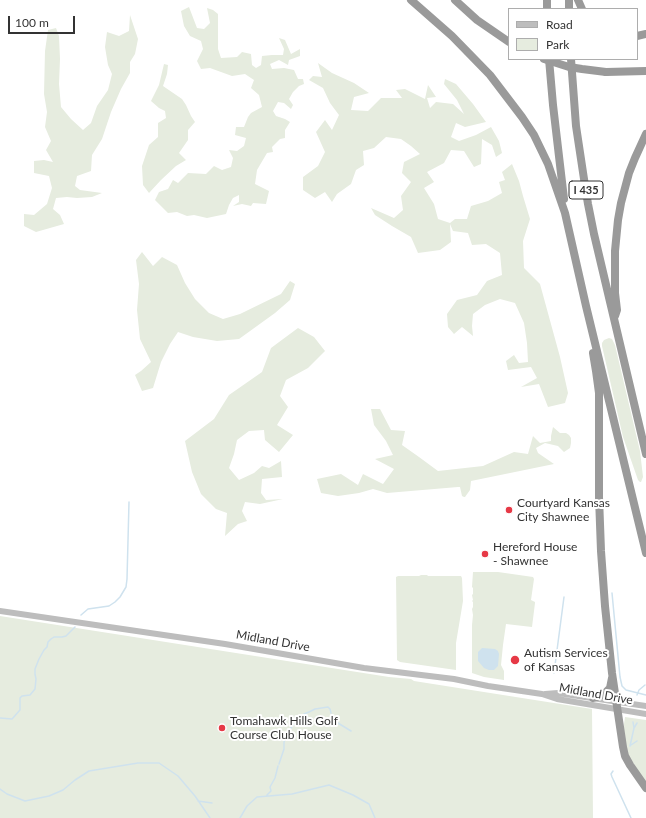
<!DOCTYPE html>
<style>
body{margin:0}
#map{position:relative;width:646px;height:818px;overflow:hidden;background:#fff;font-family:Lato,sans-serif}
canvas{display:block}
.legend{position:absolute;left:508px;top:8px;width:130px;height:52px;box-sizing:border-box;background:#fff;border:1px solid #adadad;margin:0;padding:5px 7px;list-style:none;font-size:12px;color:#333}
.legend li{display:flex;align-items:center;gap:8px;height:20px}
.legend b{width:20px;border:1px solid #adadad}
.scale{position:absolute;left:8px;top:16px;width:67px;height:18px;box-sizing:border-box;border:2px solid #333;border-top:0;padding-left:5px;font-size:12px;line-height:14px;white-space:nowrap;color:#333;-webkit-text-stroke:3px #fff;paint-order:stroke}
</style>
<div id="map">
<canvas width="646" height="818"></canvas>
<ul class="legend">
<li><b style="height:5px;background:#bdbdbd"></b>Road</li>
<li><b style="height:11px;background:#e6ecdf"></b>Park</li>
</ul>
<div class="scale">100 m</div>
</div>
<script>
const ctx = document.querySelector('canvas').getContext('2d');
ctx.lineJoin = 'round';
function fill(path, color) {
  ctx.fillStyle = color;
  ctx.fill(path, 'evenodd');
}
function poly(rows) {
  const path = new Path2D();
  for (const r of rows) {
    path.moveTo(r[0], r[1]);
    for (let i = 2; i < r.length; i += 2) path.lineTo(r[i], r[i + 1]);
  }
  return path;
}
function trace(path, color, width, dash) {
  ctx.strokeStyle = color;
  ctx.lineWidth = width;
  ctx.lineCap = dash ? 'butt' : 'round';
  ctx.setLineDash(dash || []);
  ctx.stroke(path);
}
function drawText(font, color, halo, rows, align = 'center') {
  ctx.font = font + ' Lato,sans-serif';
  ctx.lineWidth = 4;
  ctx.setLineDash([]);
  ctx.textBaseline = 'middle';
  ctx.strokeStyle = halo;
  ctx.fillStyle = color;
  for (const [text, x, y, turn = 0] of rows) {
    ctx.save();
    ctx.translate(x, y);
    ctx.rotate((+turn || 0) * Math.PI / 180);
    ctx.textAlign = isNaN(turn) ? turn : align;
    if (halo) ctx.strokeText(text, 0, 0);
    ctx.fillText(text, 0, 0);
    ctx.restore();
  }
}
const green = poly([
 [189,7,197,28,204,29,210,23,207,8,213,10,218,14,218,49,221,58,237,57,242,52,251,54,252,65,256,68,261,65,262,56,272,55,283,55,284,49,279,38,285,40,291,54,300,49,300,56,289,60,288,65,279,60,270,64,272,69,284,68,294,70,298,79,303,79,304,84,299,86,293,92,289,99,293,105,291,109,284,103,278,102,273,111,276,116,285,119,290,122,285,130,285,138,280,139,272,147,273,152,267,153,257,170,255,184,269,191,266,204,253,203,251,206,242,204,233,206,239,202,239,195,233,198,229,205,226,214,207,218,194,215,187,216,177,212,168,213,155,200,159,192,168,189,173,180,178,183,188,173,206,174,214,166,222,170,231,167,233,158,229,150,237,151,244,146,246,138,235,135,236,127,244,127,248,117,251,113,262,107,259,95,251,88,254,80,245,74,232,76,210,68,201,69,197,61,203,49,201,41,190,36,184,26,181,11],
 [130,15,138,39,135,54,130,62,130,73,121,89,111,112,102,139,92,155,91,171,77,176,75,186,80,190,102,193,92,197,77,198,67,197,56,198,53,209,60,215,64,224,36,232,24,226,24,214,34,215,47,204,52,188,49,176,34,173,34,161,44,160,53,162,46,150,51,141,45,127,47,112,44,94,45,51,48,30,56,28,59,36,60,59,59,84,61,107,71,119,83,130,91,123,97,106,108,90,112,74,108,65,105,47,107,32,119,36,129,31],
 [318,63,332,73,354,83,369,93,354,97,351,110,368,111,381,98,402,98,396,90,405,89,425,99,428,85,436,97,427,98,430,108,436,102,453,104,464,114,457,100,444,84,445,79,456,84,473,104,486,122,465,127,456,123,451,137,459,141,476,135,491,127,499,141,502,153,496,157,492,145,482,139,481,164,474,167,464,151,451,150,444,163,427,172,434,182,424,188,434,204,438,219,450,223,455,219,467,219,471,206,488,201,502,193,499,182,505,180,502,172,512,164,519,181,523,196,530,219,523,241,524,268,540,284,560,357,568,393,565,403,548,407,539,384,521,387,537,378,531,367,508,370,506,361,514,355,519,363,528,362,527,343,524,323,515,303,500,299,485,305,473,314,472,326,473,336,462,327,454,334,448,327,447,314,457,300,477,295,487,281,502,275,500,253,486,244,472,245,468,233,453,231,450,224,451,242,440,250,418,253,411,237,392,226,375,215,371,208,394,218,403,210,401,196,411,182,402,173,404,162,420,154,411,146,401,139,386,137,374,148,363,151,364,165,356,170,351,184,337,194,332,202,325,192,315,198,303,190,303,177,318,166,325,152,316,132,325,120,332,130,339,115,330,103,323,88,309,80,313,76,322,77],
 [164,64,168,65,167,74,163,86,182,99,186,105,191,116,195,122,188,130,188,140,179,153,186,160,176,166,161,180,149,193,143,185,142,166,149,145,158,137,158,123,166,118,165,111,159,108,151,101,159,85],
 [142,252,153,266,162,257,177,265,185,283,195,299,209,313,223,319,240,314,281,294,290,281,295,284,290,300,275,313,239,339,217,341,193,337,178,332,170,344,161,362,153,388,142,391,135,375,141,371,151,362,140,339,137,310,139,284,136,260],
 [298,328,314,337,325,351,308,368,286,380,280,396,288,407,277,425,293,435,279,452,265,440,264,430,249,431,237,440,234,454,229,468,239,480,254,473,262,466,269,468,281,461,282,477,262,479,261,493,266,500,283,499,260,504,245,502,242,511,247,521,238,524,225,536,227,513,216,509,201,494,192,472,185,441,214,419,229,395,262,372,271,348],
 [609,338,612,339,615,345,640,451,643,477,641,482,640,482,638,480,623,437,602,346,602,343,604,340],
 [371,409,380,409,391,430,405,431,402,445,419,457,438,471,483,466,514,452,528,454,533,436,540,443,551,441,551,436,553,427,560,433,566,433,569,435,571,438,571,443,570,448,564,452,558,446,545,443,536,448,538,453,554,464,471,481,470,490,465,497,464,497,462,496,460,487,458,487,387,493,373,489,359,493,338,496,321,493,317,479,341,474,358,485,363,474,383,484,394,469,375,459,393,455,386,441,374,425],
 [473,572,498,572,533,577,534,579,531,600,535,602,535,603,532,627,506,624,503,645,501,665,504,671,504,680,484,677,472,673,472,625,473,615,472,609,473,607,473,602,472,601,473,600,472,595,473,594,473,588,472,587],
 [421,575,427,575,428,576,461,576,462,578,463,601,456,643,456,670,400,662,397,660,396,577,398,576,419,576],
 [0,616,389,677,411,679,414,681,592,709,593,818,0,818],
 [625,717,646,720,646,783,628,755,624,733,624,724]
]);
const water = poly([
 [482,648,495,649,498,651,499,654,498,666,494,670,489,670,484,668,478,661,478,652]
]);
const stream = poly([
 [612,593,620,677,622,686,626,690,646,695],
 [81,615,88,609,109,606,115,602,120,597,126,587,127,579,129,502],
 [554,673,564,597],
 [637,695,639,690,645,685],
 [331,716,333,720,351,731],
 [0,718,12,719,20,710,20,698,22,696,30,695,35,689,36,679,35,674,35,669,39,659,44,650,47,647,48,642,51,639,54,637,62,637,66,636,75,627],
 [297,721,301,719,304,714,309,712,315,709,328,707,330,709,331,713],
 [634,728,637,723],
 [631,745,637,741],
 [630,746,634,728,633,722],
 [279,764,284,749,284,742,290,729,294,724],
 [613,771,611,774,612,777,631,818],
 [0,789,7,794,25,801,49,796,63,790,75,780,89,771,138,763,159,763,178,776,195,796,210,818],
 [267,795,271,791,270,787,275,778,278,766],
 [198,801,212,803],
 [240,818,247,806,257,797,292,794,329,785,353,795,369,804,375,818]
]);
const secondary = poly([
 [0,611,225,644,364,668,454,679,488,686,542,694,557,699,646,714],
 [545,694,558,693,646,706]
]);
const highway = poly([
 [411,0,452,36,490,75,522,117,534,135,548,164,565,213,586,306,646,553],
 [455,0,477,20,509,42],
 [547,0,547,9],
 [569,0,569,9],
 [578,0,582,9],
 [637,36,646,34],
 [549,59,553,105,564,199],
 [571,59,576,126,584,179,588,204,594,234,646,454],
 [606,72,646,71],
 [615,316,617,310,615,293,615,251,618,220,621,203,629,173,635,158,646,134],
 [593,353,596,371,599,393,599,497,601,551,605,606,612,673,623,747,625,756,630,765,646,788],
 [593,698,600,696,606,692,610,688,612,678]
]);
const highwayBridge = poly([
 [544,59,569,67,582,69,606,72]
]);
const markers = [
 [509,510,4,"#e63946"],
 [485,554,4,"#e63946"],
 [515,660,5,"#e63946"],
 [222,728,4,"#e63946"]
];
const shields = [
 [586,190,34]
];
const shieldNames = [
 ["I 435",586,190]
];
const poiNames = [
 ["Courtyard Kansas",517,503],
 ["City Shawnee",517,517],
 ["Hereford House",493,547],
 ["- Shawnee",493,561],
 ["Autism Services",524,653],
 ["of Kansas",524,667],
 ["Tomahawk Hills Golf",230,721],
 ["Course Club House",230,735]
];
const streetNames = [
 ["Midland Drive",273,641,10],
 ["Midland Drive",596,694,10]
];
fill(green, '#e6ecdf');
fill(water, '#cfe2ee');
trace(stream, '#cfe2ee', 1.5);
trace(secondary, '#bdbdbd', 6);
trace(highway, '#9a9a9a', 8);
trace(highwayBridge, '#9a9a9a', 8);
for (const [x, y, r, color] of markers) {
  const dot = new Path2D();
  dot.arc(x, y, r, 0, 2 * Math.PI);
  ctx.fillStyle = color;
  ctx.fill(dot);
  trace(dot, '#fff', 1.5);
}
for (const [x, y, w] of shields) {
  const box = new Path2D();
  box.roundRect(x - w / 2, y - 9, w, 18, 3);
  ctx.fillStyle = '#fff';
  ctx.fill(box);
  trace(box, '#333', 1);
}
drawText('bold 11px', '#333', null, shieldNames);
drawText('12px', '#333', '#fff', poiNames, 'left');
drawText('12px', '#333', '#fff', streetNames);
</script>
